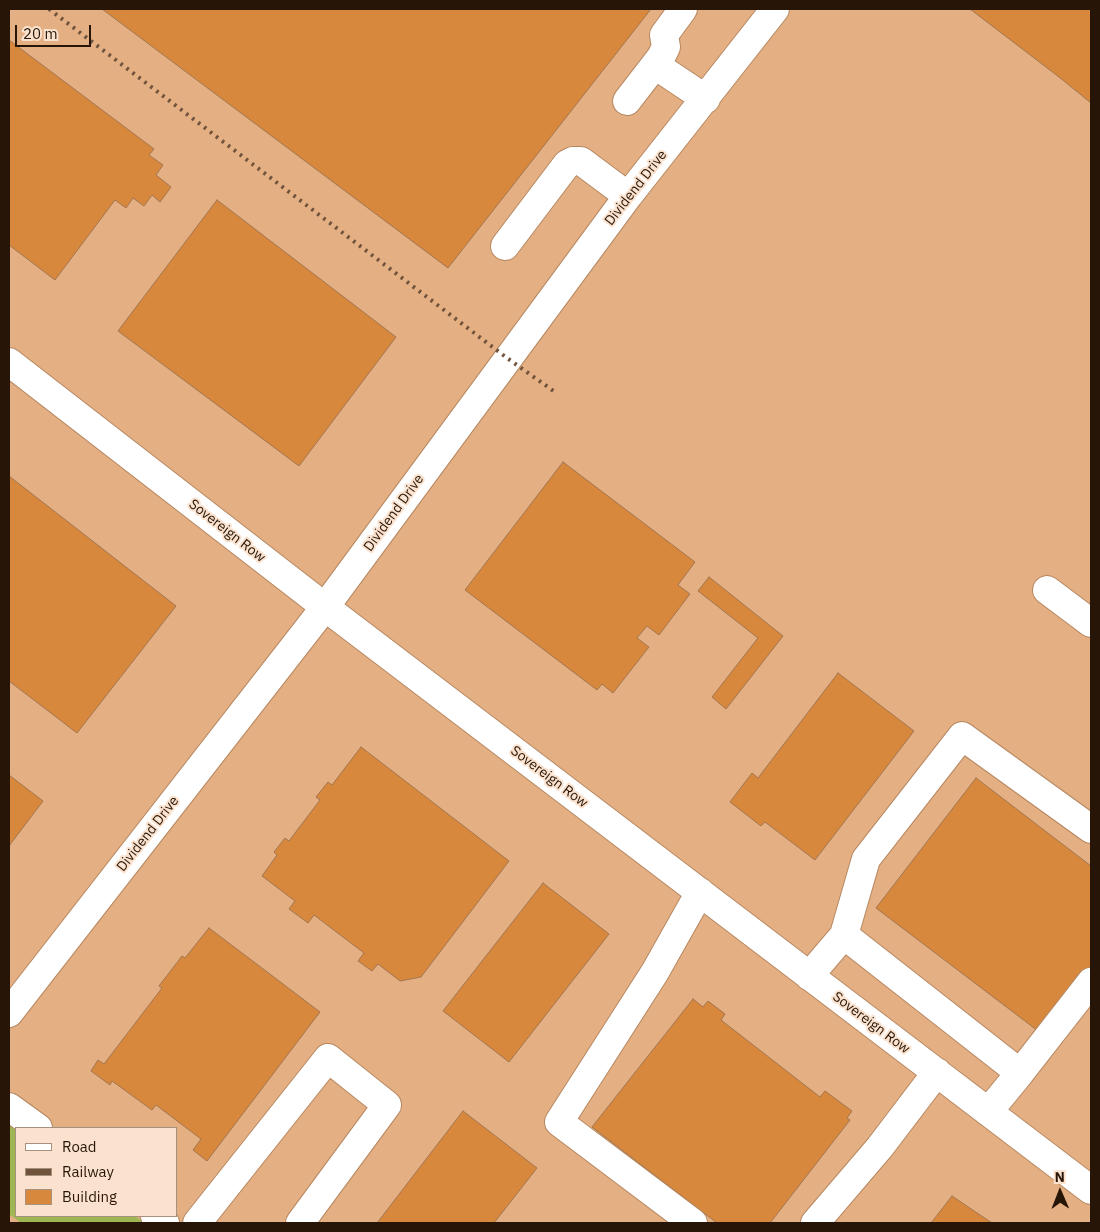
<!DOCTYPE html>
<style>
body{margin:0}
#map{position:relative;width:1100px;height:1232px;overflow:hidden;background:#ebbb94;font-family:"IBM Plex Sans",sans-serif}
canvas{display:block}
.frame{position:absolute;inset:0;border:10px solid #271607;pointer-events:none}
.legend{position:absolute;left:15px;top:1127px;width:162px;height:90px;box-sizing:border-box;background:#fbe2ce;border:1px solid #a6907e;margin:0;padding:6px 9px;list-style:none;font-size:15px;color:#271607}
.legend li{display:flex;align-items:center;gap:10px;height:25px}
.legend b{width:25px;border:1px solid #a6907e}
.north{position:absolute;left:1035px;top:1167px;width:50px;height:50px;-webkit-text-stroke:4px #fbe2ce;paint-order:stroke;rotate:359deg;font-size:14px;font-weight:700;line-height:20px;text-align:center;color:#271607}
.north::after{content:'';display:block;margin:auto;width:18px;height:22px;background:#271607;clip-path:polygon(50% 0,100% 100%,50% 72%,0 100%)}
.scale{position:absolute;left:15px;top:25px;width:76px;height:22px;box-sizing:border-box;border:2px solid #271607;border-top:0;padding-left:6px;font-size:15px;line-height:18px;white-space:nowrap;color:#271607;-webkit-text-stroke:4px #fbe2ce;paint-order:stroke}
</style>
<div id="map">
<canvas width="1100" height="1232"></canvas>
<div class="frame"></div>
<ul class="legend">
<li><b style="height:6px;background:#fff"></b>Road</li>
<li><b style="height:6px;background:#70533c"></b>Railway</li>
<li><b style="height:14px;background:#d7883d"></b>Building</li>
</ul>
<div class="north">N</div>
<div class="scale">20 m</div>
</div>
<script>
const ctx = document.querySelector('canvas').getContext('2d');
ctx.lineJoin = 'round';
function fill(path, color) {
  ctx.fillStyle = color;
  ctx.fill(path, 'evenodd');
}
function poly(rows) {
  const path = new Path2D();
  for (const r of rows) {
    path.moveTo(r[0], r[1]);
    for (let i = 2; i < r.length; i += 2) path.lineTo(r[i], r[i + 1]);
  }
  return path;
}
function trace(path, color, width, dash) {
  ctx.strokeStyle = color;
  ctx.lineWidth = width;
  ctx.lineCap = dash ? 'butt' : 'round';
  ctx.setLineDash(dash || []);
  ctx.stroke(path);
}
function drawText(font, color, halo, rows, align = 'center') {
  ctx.font = font + ' "IBM Plex Sans",sans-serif';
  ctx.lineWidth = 4;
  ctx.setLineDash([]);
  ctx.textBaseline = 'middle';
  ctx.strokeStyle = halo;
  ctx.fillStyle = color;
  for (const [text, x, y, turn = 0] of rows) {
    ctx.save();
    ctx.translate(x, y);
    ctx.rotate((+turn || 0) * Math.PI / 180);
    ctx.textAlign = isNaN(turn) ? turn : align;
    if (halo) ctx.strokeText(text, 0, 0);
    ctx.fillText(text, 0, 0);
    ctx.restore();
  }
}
const built = poly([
 [9,9,1091,9,1091,1223,9,1223],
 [16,1128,176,1128,176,1216,16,1216]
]);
const green = poly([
 [9,1119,16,1128,16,1216,135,1216,145,1223,21,1223,9,1214]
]);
const building = poly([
 [102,9,651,9,448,268,102,9],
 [970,9,1091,9,1091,103,1059,77,970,9],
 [9,40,154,149,149,155,163,165,156,175,171,187,160,202,152,195,144,206,133,198,126,208,115,200,55,280,9,245,9,40],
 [217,200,396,337,299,466,118,331,217,200],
 [563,462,695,562,678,585,690,594,659,635,647,626,637,638,649,647,613,693,602,684,597,690,465,590,563,462],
 [9,476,176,606,77,733,9,681,9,476],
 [709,577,783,636,726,709,712,697,758,638,698,591,709,577],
 [838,673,914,731,815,860,765,822,761,826,730,802,752,773,758,778,838,673],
 [361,747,509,861,421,977,400,981,378,964,372,971,358,961,364,953,314,915,308,923,289,909,295,901,262,876,277,855,274,852,285,838,289,841,320,800,316,797,328,782,332,785,361,747],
 [9,775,43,801,9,846,9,775],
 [976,778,1091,866,1091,970,1042,1034,876,908,976,778],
 [543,883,609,934,509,1062,443,1011,543,883],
 [209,928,320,1012,207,1161,193,1150,201,1139,156,1105,152,1110,112,1081,110,1085,91,1071,98,1060,104,1064,162,988,159,986,182,956,185,958,209,928],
 [693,999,703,1007,708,1001,725,1014,721,1020,820,1097,825,1091,852,1111,847,1118,850,1120,770,1223,717,1223,592,1127,693,999],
 [463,1111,537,1168,494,1223,377,1223,463,1111],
 [952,1196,992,1223,931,1223,952,1196]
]);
const minor = poly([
 [655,65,706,99],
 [627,101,661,57,666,47,664,35,683,9],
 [505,246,567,164,573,161,581,161,628,196],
 [9,362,325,607,1091,1190],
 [1047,590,1091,623],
 [844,935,866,859,962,736,1091,829],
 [809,976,844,935,1020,1073,988,1112],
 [9,1013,325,607,628,196,775,9],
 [1020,1073,1091,982],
 [9,1107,38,1128],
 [155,1216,165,1223],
 [197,1223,328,1058,387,1105,300,1223],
 [693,1223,559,1122,655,972,700,892],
 [815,1223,880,1147,937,1072]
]);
const rail = poly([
 [49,9,507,358,555,392]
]);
const streetNames = [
 ["Dividend Drive",636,188,-52],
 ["Dividend Drive",394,513,-54],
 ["Sovereign Row",227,531,38],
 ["Sovereign Row",549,777,37],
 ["Dividend Drive",148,834,-52],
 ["Sovereign Row",871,1023,37]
];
fill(built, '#e4af82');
fill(green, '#9fb753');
fill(building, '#d7883d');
trace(building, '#a37651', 1);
trace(minor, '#b68862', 30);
trace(minor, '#fff', 28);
trace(rail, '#70533c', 4, [2.5, 5]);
drawText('14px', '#271607', '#fbe2ce', streetNames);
</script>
